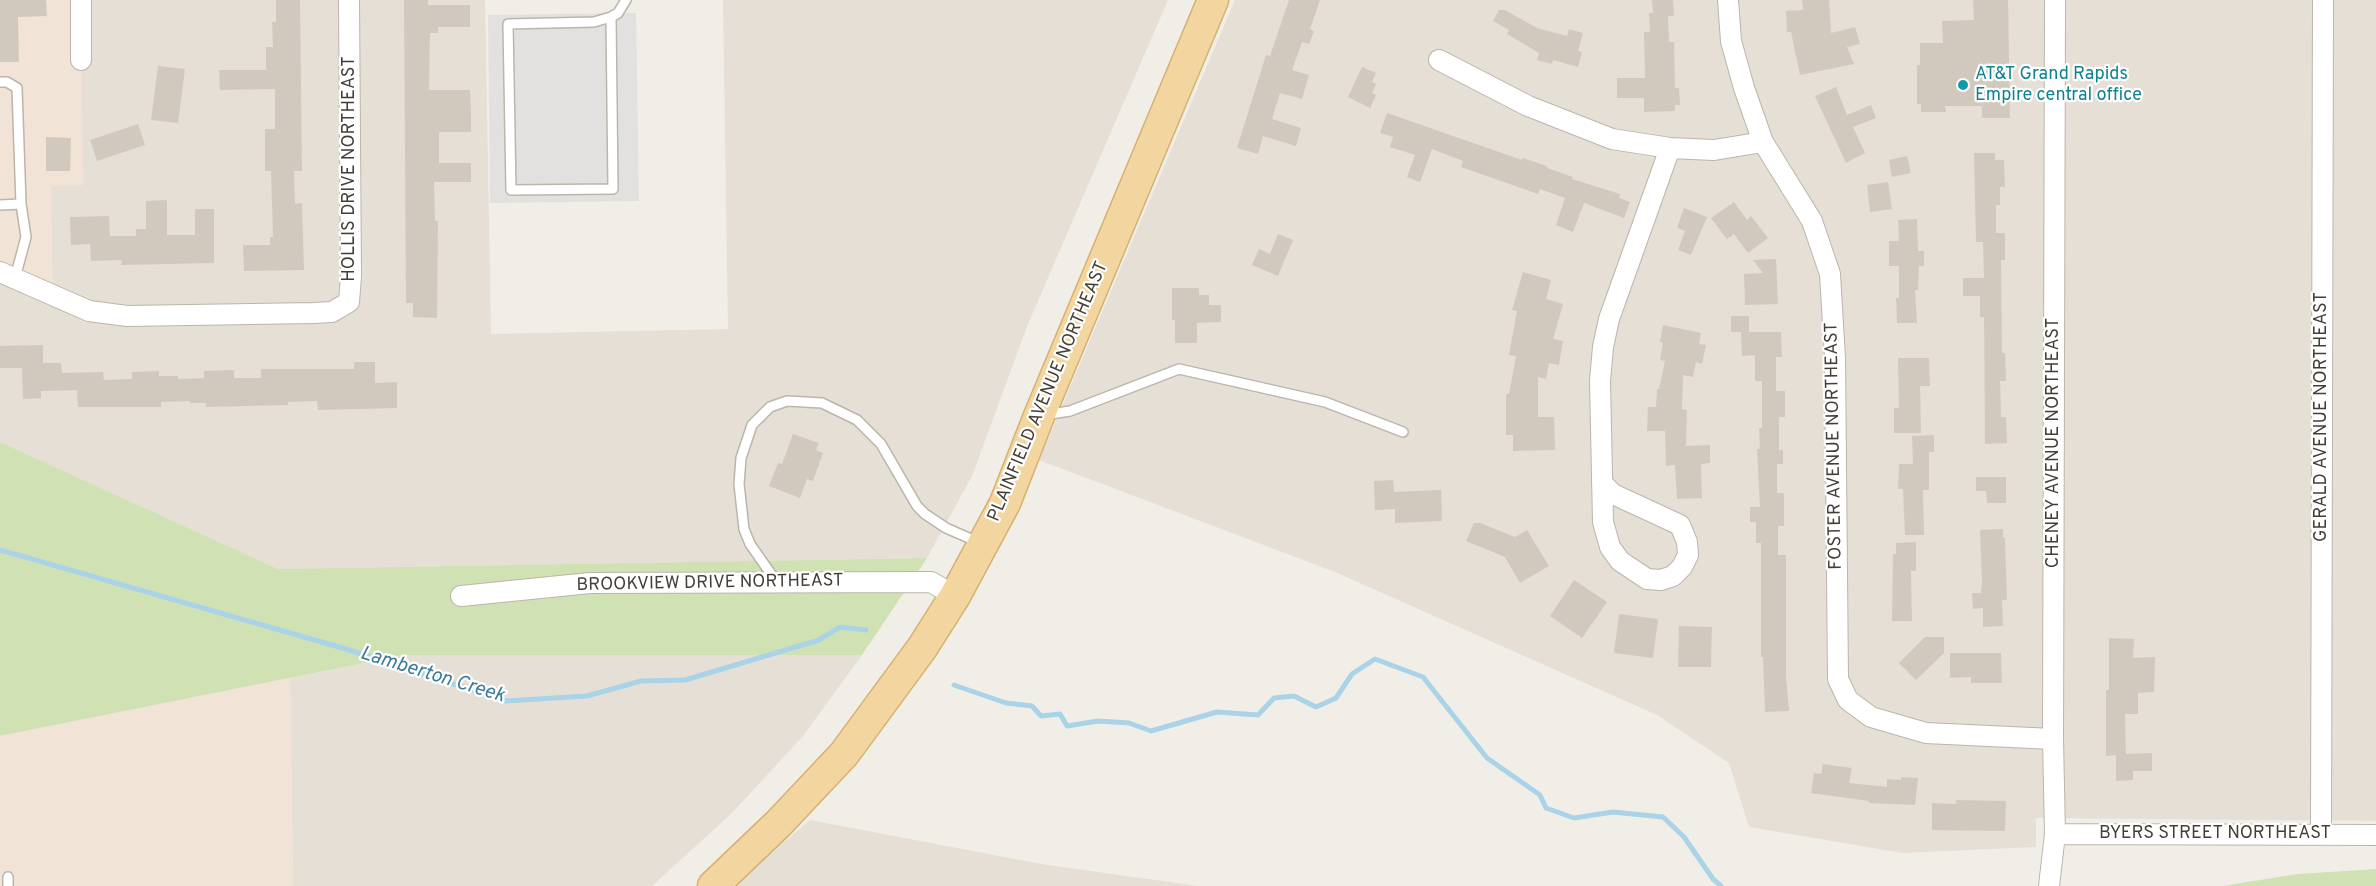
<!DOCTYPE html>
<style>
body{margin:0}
canvas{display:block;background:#f1eee7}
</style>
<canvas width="2376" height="886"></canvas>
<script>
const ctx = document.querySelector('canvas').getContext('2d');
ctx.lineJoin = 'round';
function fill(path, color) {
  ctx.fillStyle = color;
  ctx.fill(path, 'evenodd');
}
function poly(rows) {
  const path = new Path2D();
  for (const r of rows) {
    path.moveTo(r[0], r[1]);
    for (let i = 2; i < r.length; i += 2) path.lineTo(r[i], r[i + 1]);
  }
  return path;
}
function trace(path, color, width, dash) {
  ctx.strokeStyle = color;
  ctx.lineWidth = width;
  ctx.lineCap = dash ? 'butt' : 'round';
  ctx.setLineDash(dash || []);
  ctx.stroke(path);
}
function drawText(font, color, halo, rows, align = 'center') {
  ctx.font = font + ' Overpass,sans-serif';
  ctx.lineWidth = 4.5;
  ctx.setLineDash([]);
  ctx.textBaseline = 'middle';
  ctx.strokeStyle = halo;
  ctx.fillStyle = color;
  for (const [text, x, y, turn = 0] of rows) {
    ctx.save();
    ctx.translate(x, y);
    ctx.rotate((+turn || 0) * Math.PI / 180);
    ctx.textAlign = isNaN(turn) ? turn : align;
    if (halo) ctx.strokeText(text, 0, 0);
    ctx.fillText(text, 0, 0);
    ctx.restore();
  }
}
const residential = poly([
 [81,0,485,0,491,334,728,329,723,0,1168,0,1028,324,972,476,927,558,278,569,0,442,0,272,51,186,82,185],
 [1235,0,2376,0,2376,821,2036,818,2036,847,1902,853,1749,827,1729,763,1657,715,1335,572,1039,460],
 [404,655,862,655,803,736,732,813,652,886,293,886,290,678],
 [810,820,1041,864,1198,886,732,886]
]);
const commercial = poly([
 [0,0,81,0,83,185,51,186,53,297,0,272],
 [290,678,293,886,0,886,0,736]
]);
const green = poly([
 [0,442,278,569,927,558,862,655,404,655,0,736],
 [2376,869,2376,886,2222,886,2298,874]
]);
const parking = poly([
 [636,13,639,201,490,203,488,15]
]);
const stream = poly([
 [0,550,346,649,506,701,587,696,641,681,685,680,819,640,840,627,866,630],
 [954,685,1006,703,1032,706,1041,716,1060,714,1067,726,1098,721,1129,723,1151,731,1217,712,1258,715,1274,698,1294,696,1316,707,1336,698,1352,674,1375,659,1423,677,1487,758,1540,795,1546,808,1574,818,1613,812,1663,817,1684,837,1713,879,1721,886]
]);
const building = poly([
 [0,0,46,0,47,16,18,17,19,62,0,62],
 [276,0,300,0,302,171,294,171,295,204,302,203,304,270,244,271,243,245,270,245,270,237,273,237,271,171,265,171,265,129,275,129,275,89,220,90,219,70,266,70,266,47,273,47,272,22,276,22],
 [404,0,428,0,428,5,470,5,470,27,438,27,438,33,430,33,429,90,470,90,471,111,471,132,439,132,439,163,471,163,471,182,434,182,435,221,438,221,437,318,413,317,413,303,406,303],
 [1289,0,1320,0,1310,29,1314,31,1309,44,1302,42,1292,70,1309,75,1302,99,1280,93,1272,119,1301,128,1296,146,1263,136,1258,154,1237,148,1266,55,1270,56],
 [1652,0,1673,0,1674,16,1668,16,1669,42,1674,42,1675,88,1679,88,1680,105,1675,105,1675,111,1644,112,1644,98,1617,98,1617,78,1645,78,1644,32,1650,32,1649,13,1653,13],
 [1802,0,1829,0,1831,33,1855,27,1860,44,1847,47,1854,64,1800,75,1791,32,1787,32,1786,11,1803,10],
 [1973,0,2008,0,2010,118,1982,118,1982,106,1945,106,1946,112,1921,112,1921,104,1917,104,1917,65,1920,65,1920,43,1943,43,1942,21,1974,20],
 [1499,10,1505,10,1537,28,1567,36,1569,29,1583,33,1578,51,1582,52,1578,67,1553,60,1552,64,1537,60,1539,53,1507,34,1509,30,1493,21],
 [158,66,185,69,178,123,151,120],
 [1362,67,1376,73,1372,82,1376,84,1372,93,1376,95,1370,108,1348,97],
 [1836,87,1847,115,1871,105,1876,118,1853,127,1865,153,1846,163,1815,96],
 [1387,113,1522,160,1523,158,1547,166,1547,168,1573,177,1572,179,1620,194,1619,198,1630,202,1624,218,1584,203,1573,232,1556,225,1565,198,1540,189,1538,194,1461,167,1463,161,1432,149,1420,182,1407,177,1415,155,1390,147,1393,137,1380,133],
 [138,124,145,145,97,161,90,140],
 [46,137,71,138,70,171,46,171],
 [1974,153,1995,153,1995,160,2004,160,2005,187,2000,187,2000,205,1996,205,1996,233,2005,233,2005,260,2001,260,2002,353,2005,353,2006,381,2000,381,2001,417,2006,417,2007,443,1985,444,1984,317,1980,317,1980,296,1963,296,1963,278,1984,278,1983,242,1976,242],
 [1907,156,1911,173,1892,177,1889,160],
 [1888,182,1892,209,1870,212,1867,185],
 [167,200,167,235,195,235,195,209,214,209,214,263,121,265,122,260,91,261,90,244,71,245,70,217,109,216,110,236,136,236,136,229,146,229,146,201],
 [1734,202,1747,220,1751,216,1768,238,1748,253,1734,234,1727,239,1711,218],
 [1684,208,1707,217,1691,255,1678,250,1685,231,1677,228],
 [1917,219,1918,251,1924,251,1924,266,1919,266,1918,290,1915,290,1917,323,1897,323,1896,298,1899,298,1899,266,1889,266,1889,241,1899,241,1898,220],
 [1278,234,1293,240,1278,276,1252,265,1259,249,1270,254],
 [1776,259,1778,304,1745,305,1744,274,1763,273,1753,260],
 [1523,272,1551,280,1546,299,1563,304,1553,339,1563,341,1559,365,1549,363,1546,379,1538,377,1538,417,1554,417,1555,450,1513,451,1513,435,1506,435,1506,394,1509,394,1516,356,1509,355,1517,311,1512,310],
 [1172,288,1199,288,1199,295,1209,295,1209,305,1221,305,1221,322,1197,323,1197,343,1175,343,1175,320,1172,320],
 [1731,316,1749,316,1749,332,1731,332],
 [1663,325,1701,333,1699,344,1706,345,1702,364,1696,362,1693,377,1683,375,1682,409,1687,410,1686,446,1710,445,1710,463,1701,464,1702,498,1677,499,1675,465,1666,466,1665,431,1647,431,1648,407,1656,407,1657,389,1659,389,1665,361,1660,360,1663,343,1660,342],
 [1741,332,1781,332,1782,357,1776,357,1776,391,1785,391,1785,417,1779,417,1779,450,1783,450,1783,464,1777,464,1777,493,1784,493,1784,526,1778,526,1778,555,1786,555,1786,677,1789,711,1765,712,1763,657,1761,657,1761,543,1756,543,1756,522,1750,522,1750,507,1760,507,1757,449,1760,449,1759,428,1762,428,1762,381,1755,381,1755,355,1742,356],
 [43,345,43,363,61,363,62,373,103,372,104,380,132,379,132,372,159,371,159,376,178,376,178,379,204,378,204,371,234,370,234,378,261,378,261,369,354,369,354,362,375,362,375,383,397,382,397,408,318,410,317,401,288,402,288,405,206,407,206,403,190,403,190,401,161,402,161,407,78,407,77,390,41,391,41,398,23,399,22,368,0,368,0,346],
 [1898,358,1929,358,1930,386,1920,386,1921,433,1894,433,1894,408,1899,408],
 [793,434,819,443,816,450,823,453,813,481,807,479,800,498,769,486,778,463,782,464],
 [1934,435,1934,452,1929,452,1929,490,1923,490,1924,535,1905,535,1903,489,1898,489,1899,464,1913,464,1912,436],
 [1976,477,2006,477,2006,503,1987,503,1986,491,1976,491],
 [1393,480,1394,492,1441,490,1442,521,1395,523,1395,509,1375,510,1374,481],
 [1474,523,1480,523,1515,537,1527,530,1549,566,1520,583,1505,557,1466,541],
 [2003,529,2003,538,2005,538,2007,600,2002,600,2003,626,1983,627,1983,608,1973,609,1972,593,1981,593,1982,582,1980,530],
 [1916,542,1916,571,1911,571,1912,621,1892,621,1893,554,1896,554,1896,543],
 [1574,580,1607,602,1582,638,1550,616],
 [1619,614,1658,619,1653,658,1614,653],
 [1679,626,1712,627,1711,667,1678,667],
 [1925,637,1944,637,1944,653,1916,680,1899,663],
 [2109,638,2134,639,2133,658,2155,657,2154,692,2138,693,2138,714,2125,714,2126,754,2152,753,2152,771,2133,771,2133,780,2116,781,2116,755,2106,756,2106,690,2109,690],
 [1950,653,2001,653,2002,683,1971,683,1971,677,1950,678],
 [1823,764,1852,768,1849,783,1887,787,1887,779,1901,780,1901,777,1918,778,1915,805,1869,803,1869,801,1811,793,1814,773,1821,774],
 [1956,800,2006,801,2005,831,1932,830,1932,803,1956,804]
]);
const lane = poly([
 [611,17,613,189,511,190,508,24,594,22,611,17,618,13,626,0],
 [0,82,7,82,17,88,21,204,26,237,15,278],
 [0,205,21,204],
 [1044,415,1070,411,1179,369,1325,402,1403,432],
 [776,581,750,544,744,529,739,484,741,458,752,425,770,407,787,401,822,403,857,420,881,444,917,506,925,514,946,528,978,542],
 [8,877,8,886]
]);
const street = poly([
 [81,0,81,60],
 [1728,0,1731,41,1744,88,1763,142,1812,221,1830,274,1835,358,1838,679,1848,700,1871,717,1926,733,2053,739],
 [1439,60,1528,106,1612,139,1670,148,1714,150,1763,142],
 [0,272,89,311,127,316,314,313,332,312,349,302,351,276,349,0],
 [1602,483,1613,494,1680,525,1687,542,1688,555,1682,567,1673,576,1661,580,1647,579,1620,561,1610,547,1603,522,1600,381,1603,347,1609,319,1670,148],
 [461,596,590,583,931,582,955,596],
 [2055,834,2376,835],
 [2321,834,2323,0],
 [2049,886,2055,834,2053,739,2055,0]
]);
const primary = poly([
 [713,886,779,823,844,754,922,648,955,596,1005,503,1039,416,1213,0]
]);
const markers = [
 [1963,85,6,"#0f9aa8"]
];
const cultureNames = [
 ["AT&T Grand Rapids",1975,75],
 ["Empire central office",1975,96]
];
const streetNames = [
 ["HOLLIS DRIVE NORTHEAST",350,169,-90],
 ["PLAINFIELD AVENUE NORTHEAST",1049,392,-67],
 ["GERALD AVENUE NORTHEAST",2322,417,-90],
 ["CHENEY AVENUE NORTHEAST",2054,443,-90],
 ["FOSTER AVENUE NORTHEAST",1835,446,-91],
 ["BROOKVIEW DRIVE NORTHEAST",710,584,-1],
 ["BYERS STREET NORTHEAST",2215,834]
];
const waterNames = [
 ["Lamberton Creek",432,676,17]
];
fill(residential, '#e5dfd6');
fill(commercial, '#f1e3d5');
fill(green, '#d0e1b4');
fill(parking, '#e3e1df');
trace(stream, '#aad3e8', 5);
fill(building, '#d2c9be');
trace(lane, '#bcb5ab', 12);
trace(street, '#bcb5ab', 22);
trace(primary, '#d6b171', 33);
trace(lane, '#fff', 9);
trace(street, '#fff', 20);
trace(primary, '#f3d59f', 30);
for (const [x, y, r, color] of markers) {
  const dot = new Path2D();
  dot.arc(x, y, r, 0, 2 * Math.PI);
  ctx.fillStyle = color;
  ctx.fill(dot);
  trace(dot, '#fff', 2);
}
drawText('18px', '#0d838f', '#fff', cultureNames, 'left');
drawText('18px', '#443e37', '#fff', streetNames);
drawText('italic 20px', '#3a7a9c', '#fff', waterNames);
</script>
